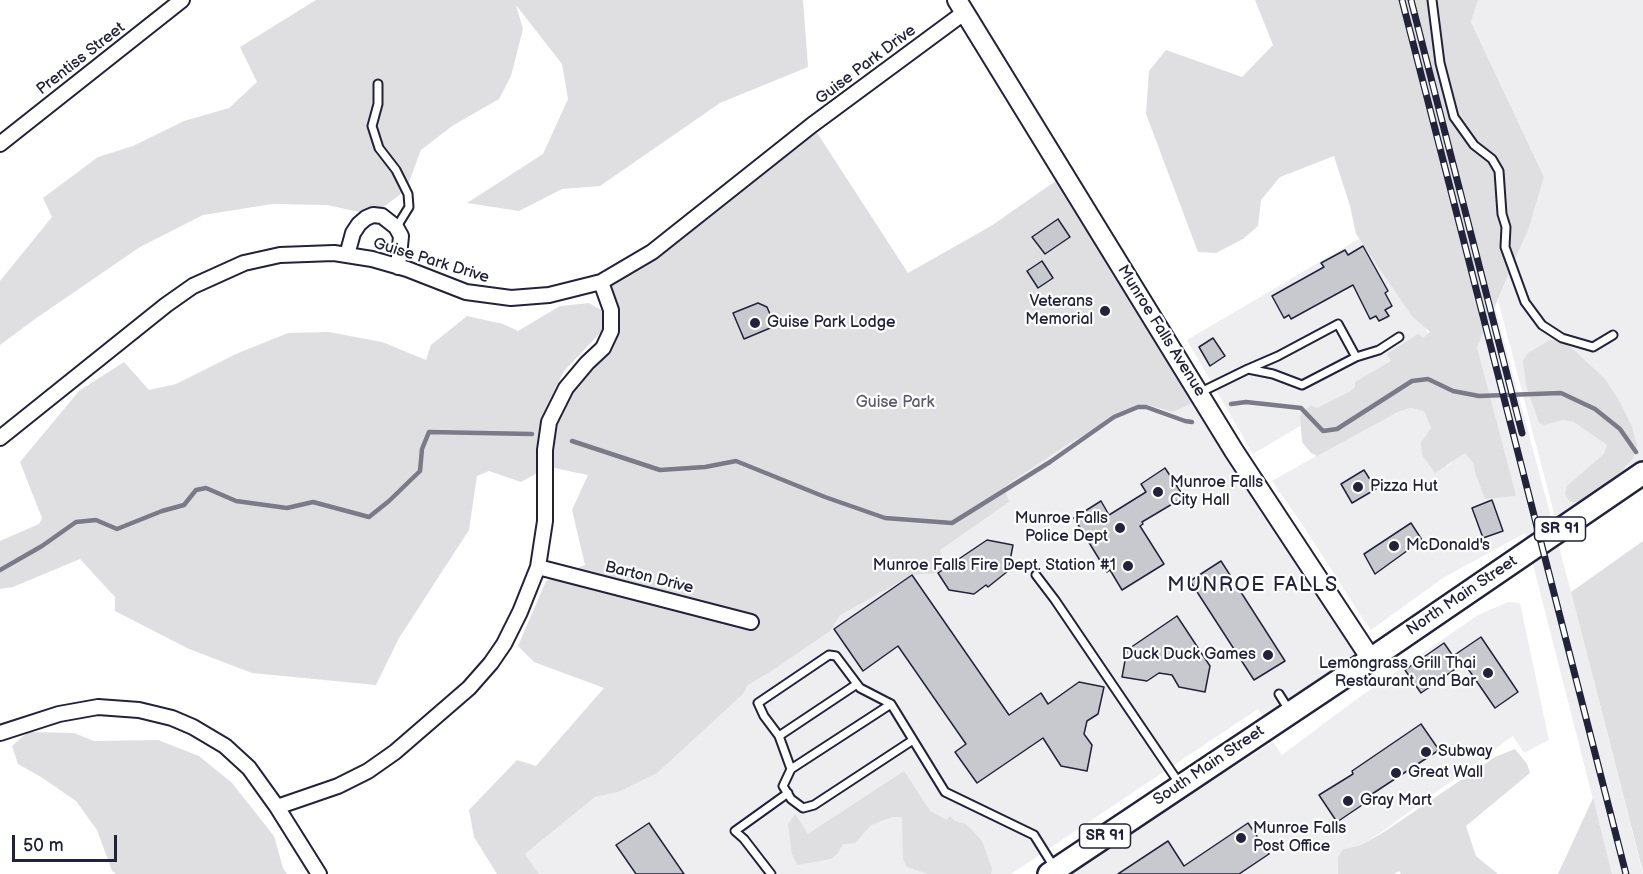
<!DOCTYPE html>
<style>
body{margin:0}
#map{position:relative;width:1643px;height:874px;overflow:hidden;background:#fff;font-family:"Balsamiq Sans",sans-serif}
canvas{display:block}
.scale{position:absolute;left:12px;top:835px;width:105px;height:27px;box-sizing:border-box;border:3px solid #22223b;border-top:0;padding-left:8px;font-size:18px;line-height:21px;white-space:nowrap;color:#22223b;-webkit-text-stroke:4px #fff;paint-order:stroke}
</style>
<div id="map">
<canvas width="1643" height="874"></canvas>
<div class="scale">50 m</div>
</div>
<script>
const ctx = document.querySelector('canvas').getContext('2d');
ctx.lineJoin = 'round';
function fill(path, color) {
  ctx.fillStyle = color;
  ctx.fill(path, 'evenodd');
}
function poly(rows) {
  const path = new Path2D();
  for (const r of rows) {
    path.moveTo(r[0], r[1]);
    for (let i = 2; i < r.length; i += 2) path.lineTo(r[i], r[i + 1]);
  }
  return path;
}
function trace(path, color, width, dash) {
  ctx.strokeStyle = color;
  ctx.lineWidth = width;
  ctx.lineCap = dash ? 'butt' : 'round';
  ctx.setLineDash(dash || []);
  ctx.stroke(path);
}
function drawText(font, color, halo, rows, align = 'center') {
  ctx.font = font + ' "Balsamiq Sans",sans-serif';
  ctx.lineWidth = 4.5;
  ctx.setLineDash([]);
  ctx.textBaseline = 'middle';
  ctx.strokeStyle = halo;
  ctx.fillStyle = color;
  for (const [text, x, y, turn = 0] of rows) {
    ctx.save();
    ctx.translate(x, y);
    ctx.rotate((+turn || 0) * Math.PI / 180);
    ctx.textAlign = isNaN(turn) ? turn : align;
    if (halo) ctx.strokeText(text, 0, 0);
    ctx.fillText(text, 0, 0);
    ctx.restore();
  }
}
const built = poly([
 [1478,0,1643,0,1643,461,1556,521,1498,300,1529,228,1544,177,1471,22],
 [1451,143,1571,592,1643,874,1612,874,1525,533,1443,578,1371,630,1361,616,1304,527,1272,481,1383,418,1410,408,1424,411,1431,428,1421,442,1447,466,1465,452,1473,463,1476,476,1485,499,1515,496,1427,150],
 [1374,230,1435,346,1253,454,1187,340],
 [1199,401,1371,659,1269,726,1258,709,1011,874,539,874,525,854,595,797,618,792,743,694,748,685,767,674,822,615,1008,503,1004,487,1067,445,1114,417,1138,407,1147,405,1173,412],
 [1508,602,1520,603,1549,740,1524,753,1513,736,1380,833,1359,846,1343,849,1338,857,1338,874,1071,874,1075,869,1273,742,1282,755,1361,696,1478,615]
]);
const green = poly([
 [316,0,803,0,808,67,720,103,600,186,562,189,519,211,467,203,543,154,568,99,562,64,516,5,523,29,511,76,499,99,452,126,421,150,406,190,373,215,327,205,272,204,203,215,140,247,35,319,0,345,0,281,52,217,43,198,98,157,133,146,184,121,229,108,257,82,240,47],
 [1255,0,1478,0,1471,22,1544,177,1529,228,1477,347,1516,496,1485,499,1476,476,1473,463,1465,453,1435,473,1422,455,1421,442,1431,428,1424,411,1410,408,1396,413,1317,456,1311,453,1302,442,1300,415,1311,405,1317,408,1349,392,1355,387,1355,382,1391,361,1387,354,1418,334,1423,338,1430,332,1412,316,1356,234,1350,206,1334,156,1280,177,1261,200,1258,226,1243,239,1216,253,1198,252,1146,114,1149,71,1166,50,1242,77,1273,45],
 [812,125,908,273,991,226,1060,178,1203,399,1173,412,1147,405,1114,417,1067,445,1004,487,1009,502,940,550,946,567,938,573,912,575,840,615,830,631,767,674,748,685,743,694,657,773,618,792,595,797,525,854,539,874,497,874,474,837,469,810,517,760,536,766,604,688,534,662,518,646,546,581,585,565,572,510,588,475,545,466,549,422,611,331,601,282],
 [589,303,605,312,603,330,564,371,540,420,537,473,521,482,489,471,477,476,469,530,399,638,376,685,252,673,189,649,115,611,115,597,80,559,13,587,0,589,0,541,39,524,42,518,20,462,79,391,124,362,149,390,176,384,236,354,288,333,329,332,382,342,426,360,431,345,467,316,503,324,518,331,560,306],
 [1550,340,1564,341,1604,378,1619,400,1632,427,1637,446,1633,458,1611,483,1577,502,1570,502,1565,494,1567,486,1604,454,1607,445,1574,422,1563,420,1544,425,1539,423,1526,385,1523,361,1528,353],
 [1643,541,1643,872,1571,592],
 [28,732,74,733,94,741,158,740,199,756,232,783,274,836,283,868,287,874,116,874,112,871,97,830,76,801,41,777,18,764,12,746],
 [1515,749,1527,764,1530,773,1466,826,1476,856,1498,874,1401,874,1399,871,1394,874,1338,874,1338,857,1343,849,1359,846,1384,832,1495,757],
 [904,771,930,811,947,820,950,816,955,821,966,824,982,841,992,869,991,874,928,874,907,867,903,859,902,817,892,817,871,825,855,843,843,844,838,853,831,859,797,865,792,854,788,824,795,814,808,834],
 [1593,798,1612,874,1558,874]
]);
const stream = poly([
 [1231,404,1246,402,1301,408,1323,431,1337,429,1412,381,1428,379,1453,391,1479,396,1561,393,1595,409,1620,429,1636,452],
 [572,441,660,470,705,467,736,461,825,497,885,518,952,523,1050,462,1114,417,1138,407,1146,407,1185,421,1192,422],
 [0,570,42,546,76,522,96,520,117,529,162,511,184,505,196,490,206,488,236,501,287,508,313,502,369,517,389,501,420,471,422,449,429,432,532,434]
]);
const building = poly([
 [1058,219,1070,237,1045,254,1032,237,1058,219],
 [1363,246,1388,291,1385,293,1392,306,1385,310,1389,316,1379,321,1376,316,1370,319,1353,285,1291,319,1289,315,1284,318,1272,296,1324,267,1321,263,1345,250,1348,255,1363,246],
 [1042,261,1053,278,1038,288,1027,271,1042,261],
 [758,303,767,307,775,326,744,339,733,313,758,303],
 [1213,338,1225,356,1210,366,1199,347,1213,338],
 [1165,468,1184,497,1142,522,1143,524,1140,526,1164,564,1122,590,1110,570,1107,572,1074,518,1101,501,1109,515,1146,492,1141,484,1165,468],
 [1364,470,1376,489,1352,503,1341,484,1364,470],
 [1492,500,1503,531,1483,538,1472,508,1492,500],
 [1411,523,1422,540,1375,574,1364,554,1411,523],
 [987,540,1013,545,1008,571,988,587,986,585,974,594,949,590,938,573,987,540],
 [1221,561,1285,661,1254,680,1190,581,1221,561],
 [912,575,1009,715,1041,693,1048,704,1079,682,1104,687,1098,714,1087,721,1084,734,1092,745,1087,771,1061,766,1043,738,977,783,955,752,966,744,898,646,863,671,834,629,912,575],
 [1177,616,1210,666,1205,692,1179,687,1172,675,1159,673,1147,681,1122,677,1127,650,1177,616],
 [1481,637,1518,692,1495,708,1464,663,1421,693,1405,670,1444,643,1453,656,1481,637],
 [1421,724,1439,750,1369,796,1371,799,1337,822,1319,795,1353,774,1352,771,1421,724],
 [649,823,653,829,684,874,636,874,616,845,649,823],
 [1248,823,1269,854,1239,874,1118,874,1168,841,1184,866,1248,823]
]);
const lane = poly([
 [1432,0,1440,63,1454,117,1474,145,1492,159,1499,171,1502,214,1506,227,1505,247,1525,302,1542,325,1562,338,1593,347,1613,335],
 [378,84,378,104,372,126,379,148,396,170,408,194,409,207,396,228],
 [1356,357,1379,350,1399,337],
 [1199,393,1248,369,1278,356,1338,324,1356,357,1302,385,1273,374,1248,369],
 [1036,575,1055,600,1179,783],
 [1279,694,1289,710],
 [779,736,857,684],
 [913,740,814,805,803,808,791,799,783,786,791,769,779,736,764,716,758,703,829,655,836,656,860,688,891,704,945,792,1034,835,1054,867],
 [791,769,891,704],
 [771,874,744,839,735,831,788,793]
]);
const street = poly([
 [0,144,182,0],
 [347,255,353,233,359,224,366,218,373,215,382,216,396,227,401,236,398,267],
 [0,438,166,305,193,286,244,263,280,255,334,253,372,259,407,269,466,292,511,298,549,295,601,282,652,252,812,125,965,12],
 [538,567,751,622],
 [0,733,59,714,98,707,139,710,172,718,193,727,225,746,249,768,277,807,319,874],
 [277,807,338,786,368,771,395,752,469,688,491,663,504,644,520,612,538,567,545,521,545,450,549,422,566,388,587,363,603,348,611,331,611,310,601,282]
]);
const secondary = poly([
 [957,0,1234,451,1371,659]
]);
const primary = poly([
 [1049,874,1371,659,1643,473]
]);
const rail = poly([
 [1402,0,1626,874],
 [1411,0,1522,433]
]);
const markers = [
 [1105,311,6,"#22223b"],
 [755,323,6,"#22223b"],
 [1358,487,6,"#22223b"],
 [1158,492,6,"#22223b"],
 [1120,528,6,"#22223b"],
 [1394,546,6,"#22223b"],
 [1128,566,6,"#22223b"],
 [1268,655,6,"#22223b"],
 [1488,673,6,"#22223b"],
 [1426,752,6,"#22223b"],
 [1396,773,6,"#22223b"],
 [1348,801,6,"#22223b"],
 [1241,838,6,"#22223b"]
];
const shields = [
 [1560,529,51],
 [1105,836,51]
];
const shieldNames = [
 ["SR 91",1560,529],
 ["SR 91",1105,836]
];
const streetNames = [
 ["Prentiss Street",81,59,-38],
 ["Guise Park Drive",866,65,-37],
 ["Guise Park Drive",431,261,17],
 ["Munroe Falls Avenue",1161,331,58],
 ["Barton Drive",649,578,14],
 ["North Main Street",1462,596,-34],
 ["South Main Street",1209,766,-34]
];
const poiNames = [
 ["Veterans",1093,302,"right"],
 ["Memorial",1093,320,"right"],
 ["Guise Park Lodge",767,323],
 ["Munroe Falls",1170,483],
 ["City Hall",1170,501],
 ["Pizza Hut",1370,487],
 ["Munroe Falls",1108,519,"right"],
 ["Police Dept",1108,537,"right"],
 ["McDonald's",1406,546],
 ["Munroe Falls Fire Dept. Station #1",1116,566,"right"],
 ["Duck Duck Games",1256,655,"right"],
 ["Lemongrass Grill Thai",1476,664,"right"],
 ["Restaurant and Bar",1476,682,"right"],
 ["Subway",1438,752],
 ["Great Wall",1408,773],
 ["Gray Mart",1360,801],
 ["Munroe Falls",1253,829],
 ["Post Office",1253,847]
];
const parkNames = [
 ["Guise Park",895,403]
];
const quarterNames = [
 ["MUNROE FALLS",1253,586]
];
fill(built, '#eeeef1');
fill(green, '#dfdfe2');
trace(stream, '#7a7a88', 4.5);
fill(building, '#c8c8cf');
trace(building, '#22223b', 1.5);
trace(lane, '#22223b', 11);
trace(street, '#22223b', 18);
trace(secondary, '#22223b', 22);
trace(primary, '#22223b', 26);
trace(lane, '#fff', 7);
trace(street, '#fff', 14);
trace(secondary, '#fff', 18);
trace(primary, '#fff', 21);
trace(rail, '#22223b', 7);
trace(rail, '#fff', 4.5, [14]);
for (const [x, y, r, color] of markers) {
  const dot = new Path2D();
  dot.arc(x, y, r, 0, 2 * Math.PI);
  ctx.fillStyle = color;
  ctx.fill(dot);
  trace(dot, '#fff', 2);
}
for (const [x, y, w] of shields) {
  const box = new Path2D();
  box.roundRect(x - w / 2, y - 12, w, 24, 4.5);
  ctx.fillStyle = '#fff';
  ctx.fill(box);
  trace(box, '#22223b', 1.5);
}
drawText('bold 15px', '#22223b', null, shieldNames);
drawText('16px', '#22223b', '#fff', streetNames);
drawText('16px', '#22223b', '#fff', poiNames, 'left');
drawText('16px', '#5b5b6d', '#fff', parkNames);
ctx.letterSpacing = '1.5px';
drawText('20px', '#22223b', '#fff', quarterNames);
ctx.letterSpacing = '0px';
</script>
